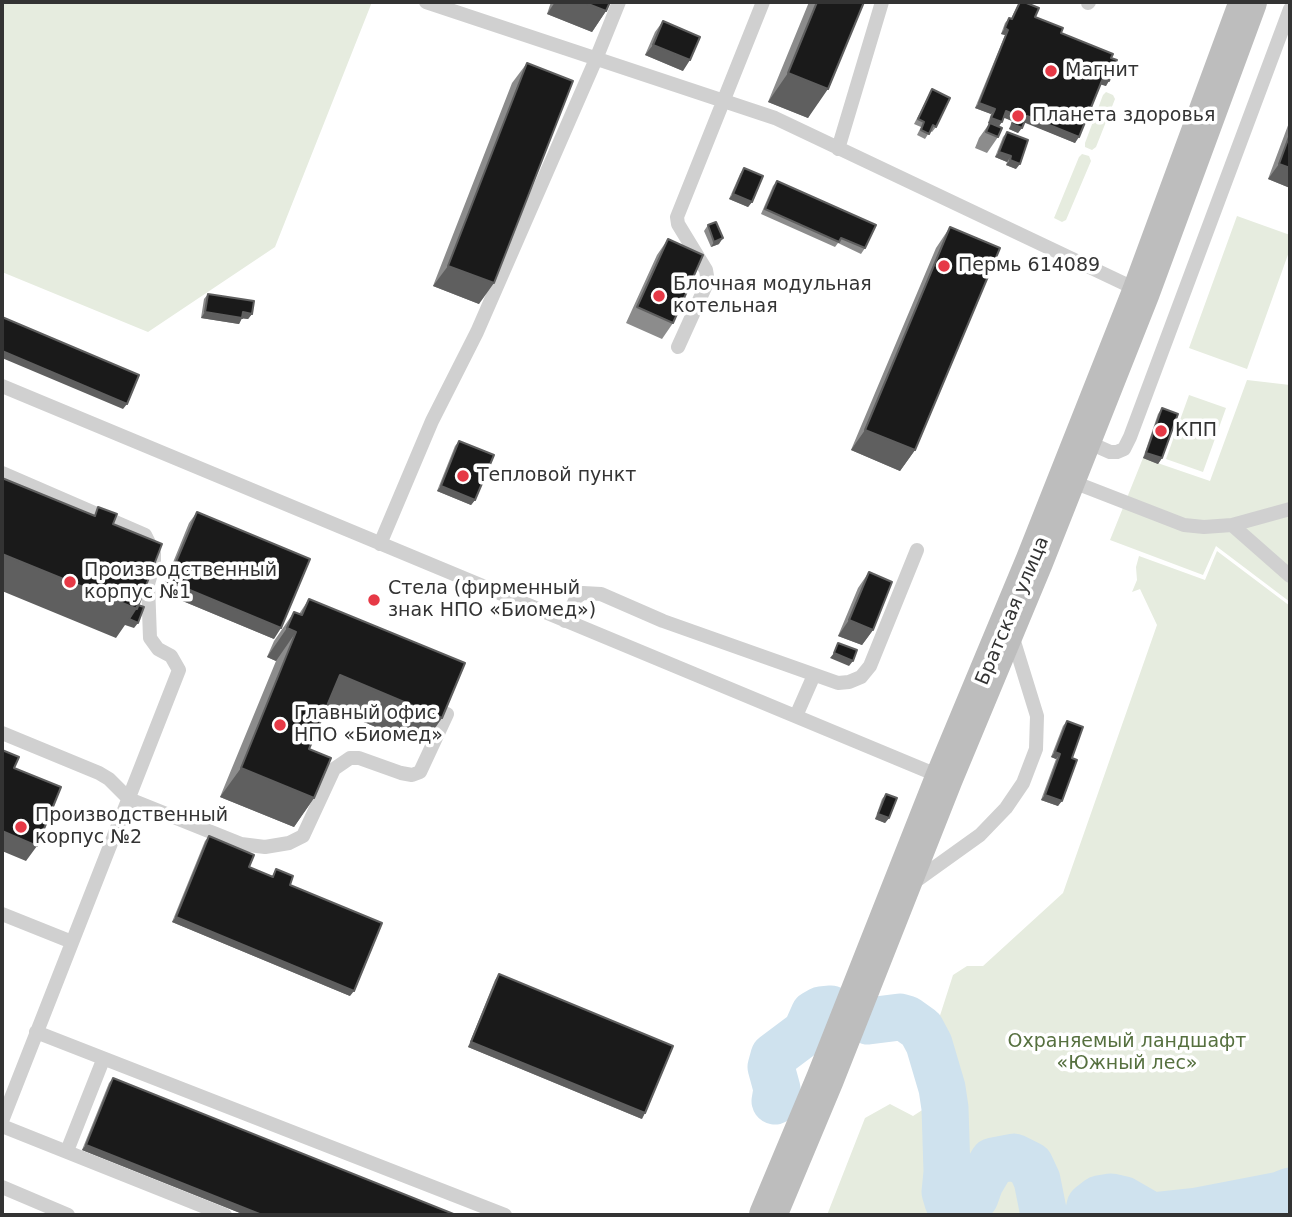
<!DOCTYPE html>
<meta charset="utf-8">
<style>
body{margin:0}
#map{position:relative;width:1292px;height:1217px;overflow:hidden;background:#fff;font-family:"DejaVu Sans",sans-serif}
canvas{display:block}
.frame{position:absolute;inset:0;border:4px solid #333;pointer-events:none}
</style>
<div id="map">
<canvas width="1292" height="1217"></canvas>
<div class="frame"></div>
</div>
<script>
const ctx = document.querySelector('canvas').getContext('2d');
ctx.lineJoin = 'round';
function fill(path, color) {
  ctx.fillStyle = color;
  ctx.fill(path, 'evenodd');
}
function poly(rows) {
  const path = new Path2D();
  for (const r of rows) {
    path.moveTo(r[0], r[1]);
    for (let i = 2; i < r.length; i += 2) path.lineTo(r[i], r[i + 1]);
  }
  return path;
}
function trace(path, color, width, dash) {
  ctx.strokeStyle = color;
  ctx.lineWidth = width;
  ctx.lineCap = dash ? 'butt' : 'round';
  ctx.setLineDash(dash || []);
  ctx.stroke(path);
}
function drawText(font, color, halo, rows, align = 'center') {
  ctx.font = font + ' "DejaVu Sans",sans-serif';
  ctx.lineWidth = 7;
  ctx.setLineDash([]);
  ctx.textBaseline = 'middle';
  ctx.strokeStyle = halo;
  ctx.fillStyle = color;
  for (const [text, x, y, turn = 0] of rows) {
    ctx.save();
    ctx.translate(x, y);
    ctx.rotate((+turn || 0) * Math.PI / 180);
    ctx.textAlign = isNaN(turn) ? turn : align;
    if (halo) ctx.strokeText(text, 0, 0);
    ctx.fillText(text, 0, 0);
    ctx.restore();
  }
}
const green = poly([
 [2,2,372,2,275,247,148,332,2,272],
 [1106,92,1113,95,1115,99,1096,147,1092,150,1085,147,1085,143,1103,95],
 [1082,154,1089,156,1091,161,1066,220,1062,222,1054,218,1079,157],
 [1237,216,1290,235,1290,249,1247,369,1189,348],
 [1247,380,1290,385,1290,602,1216,546,1203,575,1110,540,1143,458,1210,481],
 [1189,395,1226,408,1203,472,1166,459],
 [1217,551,1290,606,1290,1215,827,1215,865,1118,890,1104,913,1116,927,1107,936,1085,936,1028,953,975,967,966,983,966,1063,893,1157,625,1140,589,1132,592,1137,580,1136,567,1139,556,1205,580]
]);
const river = poly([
 [868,1021,900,1017,907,1019,921,1029,929,1044,942,1088,945,1108,947,1172,945,1192,948,1202,957,1207,967,1203,975,1197,980,1183,993,1161,1014,1157,1030,1165,1037,1180,1044,1215],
 [775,1101,777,1089,771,1067,774,1056,806,1032,814,1014,821,1010,831,1009],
 [1088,1215,1090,1206,1099,1199,1111,1197,1124,1200,1150,1215],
 [1160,1215,1197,1211,1280,1195,1290,1191]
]);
const lane = poly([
 [426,2,775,118,1140,291],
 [1088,3,1089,2],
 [838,149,882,2],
 [678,347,707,283,707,276,706,270,678,224,677,217,763,2],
 [2,386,944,778],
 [1083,440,1110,452,1117,452,1124,449,1130,437,1290,9],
 [2,473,145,535,154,553,154,563,148,584,150,638,158,649,171,656,179,670,2,1121],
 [1068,480,1184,525,1204,527,1232,525,1290,509],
 [1232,525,1290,576],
 [380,544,432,421,477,332,596,59,619,2],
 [565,621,577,597,583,593,601,594,663,621,838,683,849,682,861,677,870,666,917,550],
 [796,716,814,675],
 [2,733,99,773,109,779,129,799,241,844,265,847,289,843,303,836,334,769,350,758,359,758,401,773,412,775,420,772,447,714],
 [913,883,980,835,1006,808,1023,783,1036,749,1037,716,1012,635],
 [2,914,72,942],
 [36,1032,505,1215],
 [2,1126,225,1215],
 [67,1151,103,1060],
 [2,1187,68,1215]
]);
const secondary = poly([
 [768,1215,825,1079,944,778,1034,562,1141,292,1248,2]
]);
const wall = poly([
 [551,2,610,2,606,11,592,32,547,14],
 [809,2,864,2,808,118,768,102],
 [1019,2,1035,17,1061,33,1111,58,1106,86,1101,84,1075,143,1025,122,1018,133,1009,129,1012,121,1004,117,999,127,998,137,987,153,975,148,979,138,989,124,988,123,991,114,975,108,1005,35,1001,34,1005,23,1009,18,1011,19],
 [663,21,683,71,645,55,655,32],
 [527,63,479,304,433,286,512,83],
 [932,89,936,127,932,132,930,131,925,139,917,135,921,127,914,124],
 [1290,120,1290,188,1268,179],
 [1007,132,1016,169,1006,165,1007,162,995,157,1003,137],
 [744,168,752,202,748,207,729,199,740,174],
 [777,181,865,248,861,254,838,243,835,247,761,214,773,186],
 [708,225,719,244,711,247,704,231],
 [950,227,915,450,900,471,851,450,936,248],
 [668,239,673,323,662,339,626,323,657,255],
 [208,294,252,314,248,319,242,318,239,324,201,318,204,299],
 [1162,408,1162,458,1158,464,1143,458,1158,414],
 [459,441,475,500,471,505,437,491,455,446],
 [197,512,274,639,161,592,189,523],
 [869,572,873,630,862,645,838,636,858,588],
 [309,599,442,718,422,746,327,707,309,749,314,798,294,827,220,797,276,661,267,657,274,641,294,612,299,614],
 [1067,721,1072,758,1058,806,1041,800,1056,759,1051,757,1063,726],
 [886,794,889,818,885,823,875,819,882,799],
 [209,836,249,867,272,876,276,869,290,885,350,996,172,922,205,841],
 [499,974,642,1119,468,1047,495,980],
 [113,1078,456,1215,245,1215,82,1150,109,1083]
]);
const shadedWall = poly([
 [555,2,583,2,606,11,592,32,547,14],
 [1005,28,1008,30,1005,35,1001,34],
 [653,45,690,60,683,71,645,55],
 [788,73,828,89,808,118,768,102],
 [1103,78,1109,81,1106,86,1099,84],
 [979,103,995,109,991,114,975,108],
 [1006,111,1016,115,1012,121,1002,117],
 [1027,116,1079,137,1075,143,1023,122],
 [991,118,1002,122,998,127,988,123],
 [1012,124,1022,128,1018,133,1009,129],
 [999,152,1011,156,1007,162,995,157],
 [1010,160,1020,164,1016,169,1006,165],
 [1279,164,1290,168,1290,188,1268,179],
 [733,194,752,202,748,207,729,199],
 [723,238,719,244,711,247,714,242],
 [448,266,494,283,479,304,433,286],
 [205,312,242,318,239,324,201,318],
 [243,312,252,314,248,319,239,318],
 [2,351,127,404,123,409,2,358],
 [865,430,915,450,900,471,851,450],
 [1146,453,1162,458,1158,464,1143,458],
 [441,486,475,500,471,505,437,491],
 [2,554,137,609,138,623,134,628,125,625,116,638,2,591],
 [168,581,281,628,274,639,161,592],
 [849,620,873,630,862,645,838,636],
 [287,628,296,632,276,661,267,657],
 [834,653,853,661,849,666,830,658],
 [340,675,442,718,422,746,320,704],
 [1055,752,1060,754,1056,759,1051,757],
 [241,768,314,798,294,827,220,797],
 [1045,795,1062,801,1058,806,1041,800],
 [878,814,889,818,885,823,875,819],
 [2,831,37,846,26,861,2,851],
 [176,917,354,991,350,996,172,922],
 [471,1042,645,1113,642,1119,468,1047],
 [86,1145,262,1215,245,1215,82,1150]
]);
const building = poly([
 [583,2,610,2,606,11,583,2],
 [817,2,864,2,828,89,788,73,817,2],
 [1020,2,1024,2,1039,8,1035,17,1063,28,1061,33,1113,54,1111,58,1117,60,1109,81,1103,78,1079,137,1027,116,1022,128,1012,124,1016,115,1006,111,1002,122,991,118,995,109,979,103,1008,30,1005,28,1009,18,1012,19,1020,2],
 [663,21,700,37,690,60,653,45,663,21],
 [527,63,573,81,494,283,448,266,527,63],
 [932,89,950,98,936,127,933,125,929,134,921,130,924,122,918,119,932,89],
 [990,123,1002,128,998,137,986,132,990,123],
 [1007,132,1028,140,1020,164,1010,160,1011,156,999,152,1007,132],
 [1290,134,1290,168,1279,164,1290,134],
 [744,168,763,176,752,202,733,194,744,168],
 [777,181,876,225,865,248,841,238,839,242,765,209,777,181],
 [716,222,723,238,714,242,708,225,716,222],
 [950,227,1000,248,915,450,865,430,950,227],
 [668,239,703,255,673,323,637,307,668,239],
 [208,294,254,301,252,314,243,312,242,318,205,312,208,294],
 [2,317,139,375,127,404,2,351,2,317],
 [1162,408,1178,414,1162,458,1146,453,1162,408],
 [459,441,494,455,475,500,441,486,459,441],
 [2,478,95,516,98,507,117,514,113,524,162,544,137,609,2,554,2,478],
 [197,512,310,559,281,628,168,581,197,512],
 [869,572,892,582,873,630,849,620,869,572],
 [309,599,465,663,442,718,340,675,309,749,331,758,314,798,241,768,296,632,287,628,294,612,302,615,309,599],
 [138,605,144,607,138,623,129,619,138,605],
 [838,643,857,650,853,661,834,653,838,643],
 [1067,721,1083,727,1072,758,1077,760,1062,801,1045,795,1060,754,1055,752,1067,721],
 [2,750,19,757,14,768,61,787,37,846,2,831,2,750],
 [886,794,897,798,889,818,878,814,886,794],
 [209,836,254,855,249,867,273,877,276,869,293,876,290,885,382,923,354,991,176,917,209,836],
 [499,974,673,1046,645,1113,471,1042,499,974],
 [113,1078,456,1215,262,1215,86,1145,113,1078]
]);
const markers = [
 [1051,71,7,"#e63946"],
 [1018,116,7,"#e63946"],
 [944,266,7,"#e63946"],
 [659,296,7,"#e63946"],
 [1161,431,7,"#e63946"],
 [463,476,7,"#e63946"],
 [70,582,7,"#e63946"],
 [374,600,7,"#e63946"],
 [280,725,7,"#e63946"],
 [21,827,7,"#e63946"]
];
const poiNames = [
 ["Магнит",1065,71],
 ["Планета здоровья",1032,116],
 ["Пермь 614089",958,266],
 ["Блочная модульная",673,285],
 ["котельная",673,307],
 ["КПП",1175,431],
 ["Тепловой пункт",477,476],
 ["Производственный",84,571],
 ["корпус №1",84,593],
 ["Стела (фирменный",388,589],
 ["знак НПО «Биомед»)",388,611],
 ["Главный офис",294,714],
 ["НПО «Биомед»",294,736],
 ["Производственный",35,816],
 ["корпус №2",35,838]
];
const streetNames = [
 ["Братская улица",1013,611,-67]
];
const parkNames = [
 ["Охраняемый ландшафт",1127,1042],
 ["«Южный лес»",1127,1064]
];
fill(green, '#e6ecdf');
trace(river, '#cfe2ee', 47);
trace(lane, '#d0d0d0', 14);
trace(secondary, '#bdbdbd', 38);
fill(wall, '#8c8c8c');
fill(shadedWall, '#5f5f5f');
fill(building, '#1a1a1a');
trace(building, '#5f5f5f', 2);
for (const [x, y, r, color] of markers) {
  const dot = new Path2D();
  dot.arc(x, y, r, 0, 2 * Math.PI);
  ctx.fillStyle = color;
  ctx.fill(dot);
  trace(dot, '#fff', 2.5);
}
drawText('19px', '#333', '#fff', poiNames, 'left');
drawText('19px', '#333', '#fff', streetNames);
drawText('19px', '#56703f', '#fff', parkNames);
</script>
